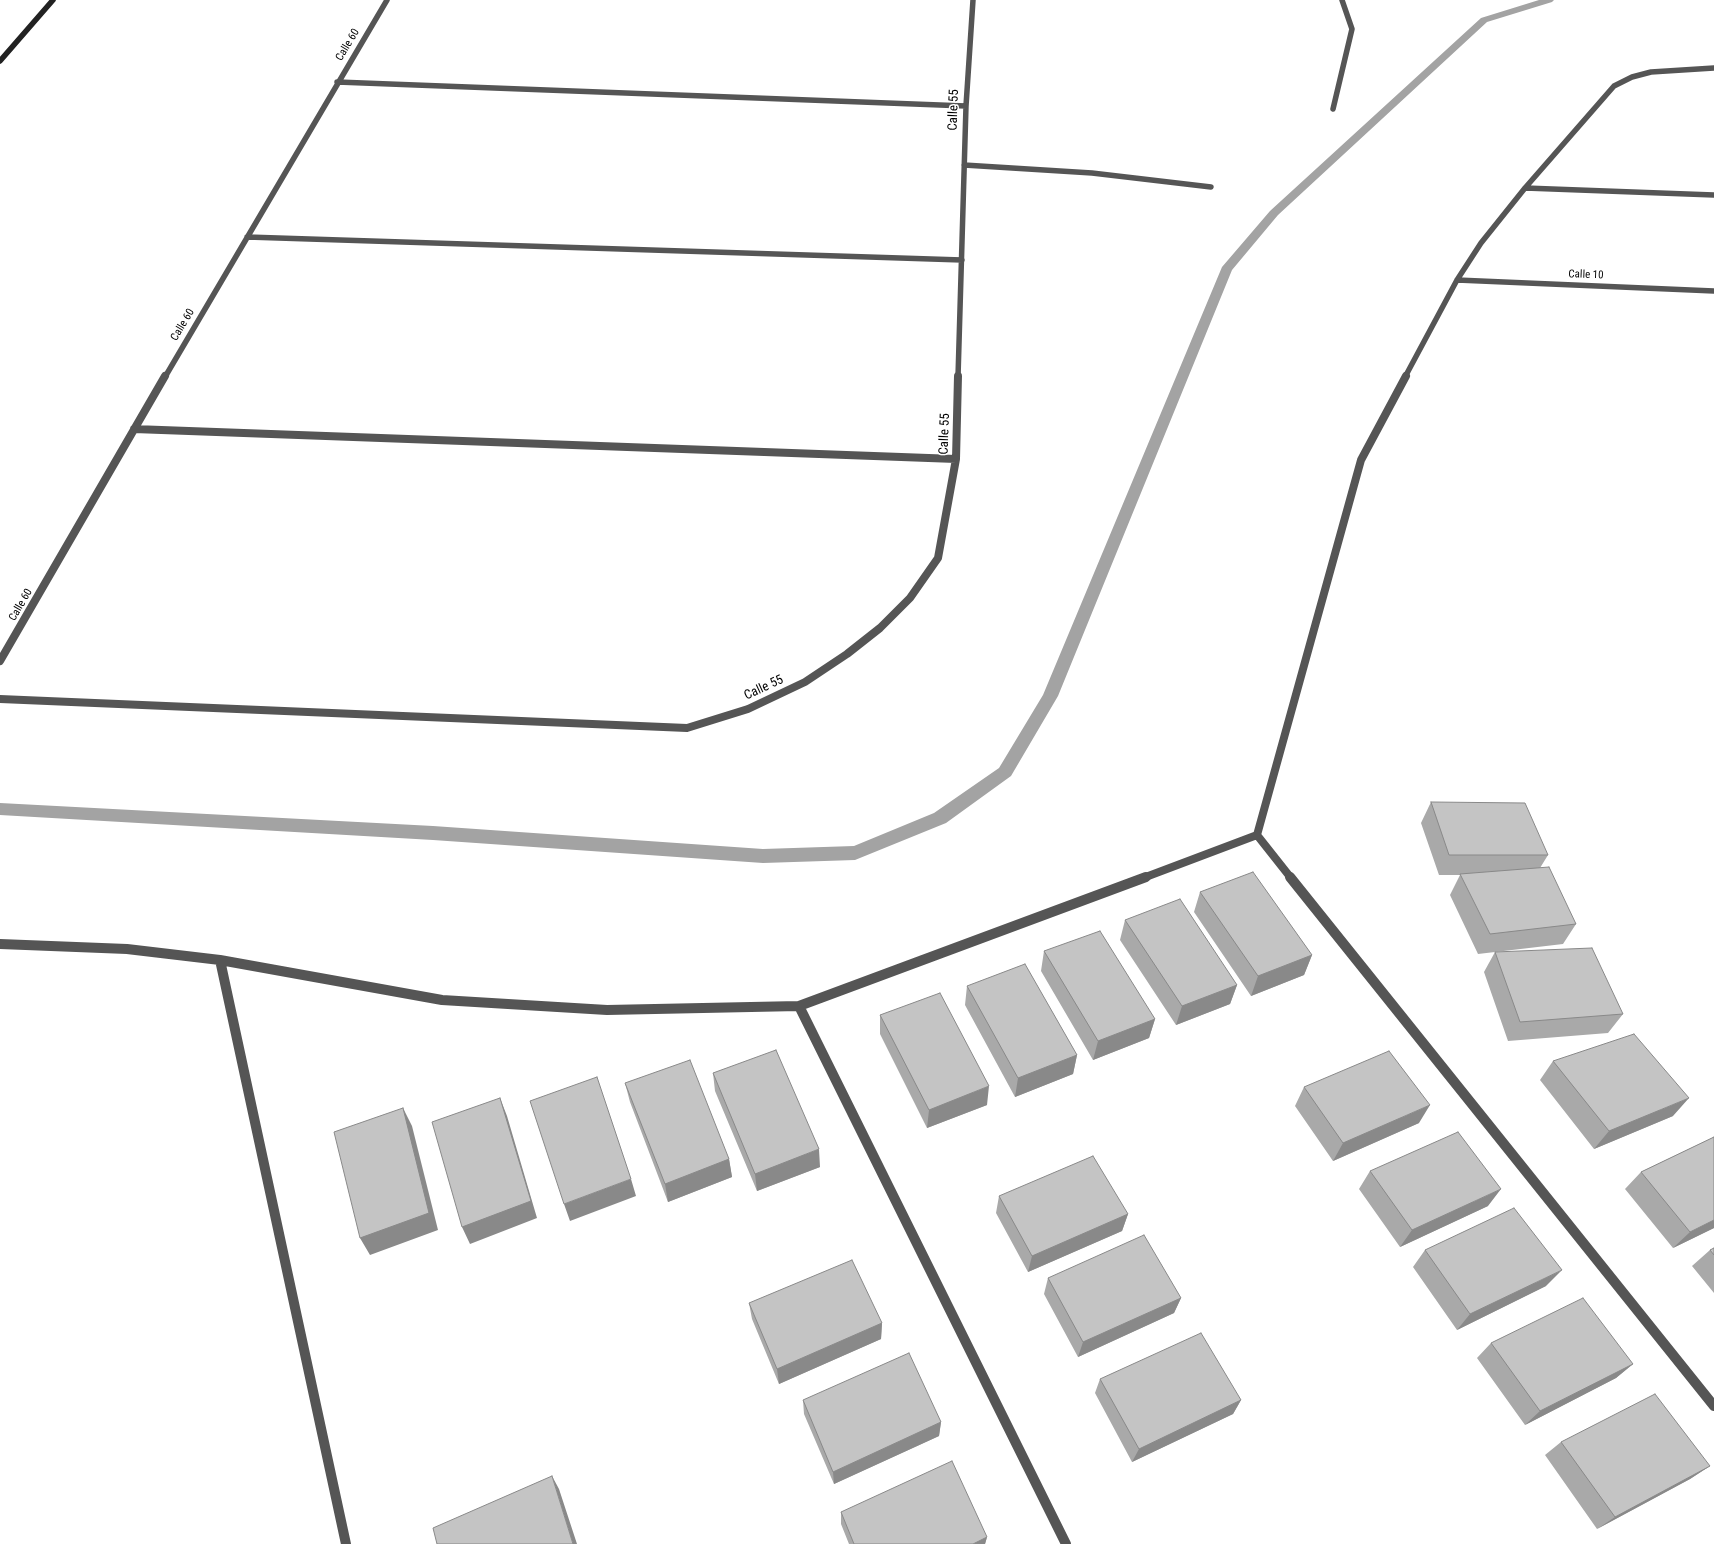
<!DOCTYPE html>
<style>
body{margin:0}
canvas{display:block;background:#fff}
</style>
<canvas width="1714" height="1544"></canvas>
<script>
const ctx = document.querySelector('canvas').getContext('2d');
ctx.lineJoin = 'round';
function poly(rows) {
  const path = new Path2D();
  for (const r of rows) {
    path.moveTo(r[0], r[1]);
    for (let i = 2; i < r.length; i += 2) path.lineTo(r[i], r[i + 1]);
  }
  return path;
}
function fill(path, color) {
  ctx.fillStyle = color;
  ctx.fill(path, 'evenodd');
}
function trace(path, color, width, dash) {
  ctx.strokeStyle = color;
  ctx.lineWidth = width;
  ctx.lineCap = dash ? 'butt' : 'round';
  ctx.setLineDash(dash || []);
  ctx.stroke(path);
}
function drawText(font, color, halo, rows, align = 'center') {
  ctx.font = font + ' "Roboto Condensed",sans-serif';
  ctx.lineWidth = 3;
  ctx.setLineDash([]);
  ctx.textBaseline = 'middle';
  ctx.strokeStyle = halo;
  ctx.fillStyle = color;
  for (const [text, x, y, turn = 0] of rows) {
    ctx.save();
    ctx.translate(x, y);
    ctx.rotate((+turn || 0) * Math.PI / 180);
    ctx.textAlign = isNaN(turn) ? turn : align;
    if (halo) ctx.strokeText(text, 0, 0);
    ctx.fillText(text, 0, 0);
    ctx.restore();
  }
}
const stream = poly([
 [1539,0,1554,0,1552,2,1487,22,1278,215,1232,270,1058,696,1011,776,946,823,855,860,763,863,433,840,0,815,0,803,433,826,763,849,854,846,934,813,999,768,1043,695,1222,267,1270,211,1481,18,1539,0]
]);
const streetFar2 = poly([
 [337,82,966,106],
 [1333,109,1352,29,1342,0],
 [964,165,1092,173,1211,187],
 [1525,188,1714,195],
 [247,237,962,260],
 [1457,280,1714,291],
 [165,377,387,0],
 [958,377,966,106,973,0],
 [1405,377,1457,280,1481,243,1525,188,1614,86,1632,77,1651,72,1714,68]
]);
const streetFar1 = poly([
 [134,429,956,459],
 [0,661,165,376],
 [0,699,687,728,748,709,805,682,847,654,880,628,910,598,938,558,956,459,958,376],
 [1257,835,1361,460,1406,376],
 [1257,835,1291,878],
 [1143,878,1257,835]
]);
const street = poly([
 [1290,877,1714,1406],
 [0,944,127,949,220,960,442,1000,607,1010,799,1006,1146,877],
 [220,960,346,1544],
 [799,1006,1066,1544]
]);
const secondary = poly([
 [0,61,53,0]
]);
const wall = poly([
 [1431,802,1548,855,1540,868,1576,924,1563,944,1478,954,1450,895,1460,875,1439,875,1421,823],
 [1200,892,1312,955,1304,975,1251,996,1194,912],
 [1125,920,1237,985,1230,1004,1176,1025,1120,940],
 [1044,951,1155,1019,1149,1038,1093,1060,1041,971],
 [1495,952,1623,1014,1608,1033,1508,1041,1484,972],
 [967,986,1077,1055,1073,1074,1015,1097,965,1005],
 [880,1015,987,1105,927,1128,880,1034],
 [1553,1061,1673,1116,1594,1149,1540,1080],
 [713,1073,820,1167,757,1191,715,1091],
 [625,1083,729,1159,732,1177,668,1202,630,1102],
 [1304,1087,1419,1123,1333,1161,1295,1106],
 [1714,1137,1714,1228,1673,1248,1625,1189,1641,1172],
 [1370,1171,1488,1206,1400,1247,1359,1189],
 [999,1196,1128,1214,1122,1231,1028,1272,996,1213],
 [1714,1248,1714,1293,1692,1266,1710,1250],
 [1425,1250,1546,1286,1457,1330,1413,1267],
 [1048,1278,1181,1298,1174,1313,1078,1357,1044,1294],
 [749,1303,882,1323,881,1339,779,1384,752,1319],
 [1491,1343,1633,1364,1616,1378,1525,1425,1477,1358],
 [1100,1379,1241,1400,1233,1414,1132,1462,1095,1393],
 [803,1400,941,1422,939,1436,834,1484,804,1414],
 [1561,1442,1710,1466,1690,1479,1597,1529,1545,1455],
 [841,1512,987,1537,985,1544,849,1544,841,1524]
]);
const shadedWall = poly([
 [1312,955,1304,975,1251,996,1258,976],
 [1237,985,1230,1004,1176,1025,1182,1006],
 [1155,1019,1149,1038,1093,1060,1098,1041],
 [1077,1055,1073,1074,1015,1097,1018,1078],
 [989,1086,987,1105,927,1128,929,1110],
 [500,1098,507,1116,537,1218,470,1244,462,1227],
 [1689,1098,1673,1116,1594,1149,1609,1131],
 [1430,1105,1419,1123,1333,1161,1343,1143],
 [403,1108,412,1126,438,1230,370,1255,360,1238],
 [819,1149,820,1167,757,1191,755,1174],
 [729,1159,732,1177,668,1202,665,1184],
 [631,1179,636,1196,570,1221,564,1204],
 [1501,1189,1488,1206,1400,1247,1412,1230],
 [1128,1214,1122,1231,1028,1272,1032,1256],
 [1714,1220,1714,1228,1673,1248,1690,1232],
 [1562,1270,1546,1286,1457,1330,1470,1314],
 [1181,1298,1174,1313,1078,1357,1083,1342],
 [882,1323,881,1339,779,1384,777,1369],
 [1633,1364,1616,1378,1525,1425,1540,1411],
 [1241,1400,1233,1414,1132,1462,1139,1449],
 [941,1422,939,1436,834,1484,833,1472],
 [1710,1466,1690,1479,1597,1529,1615,1517],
 [552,1476,559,1489,577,1544,573,1544],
 [987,1537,985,1544,973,1544]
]);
const building = poly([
 [1431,802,1525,803,1548,855,1449,855,1431,802],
 [1549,867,1576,924,1490,934,1460,874,1549,867],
 [1253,872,1312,955,1258,976,1200,892,1253,872],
 [1180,899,1237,985,1182,1006,1125,920,1180,899],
 [1100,931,1155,1019,1098,1041,1044,951,1100,931],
 [1592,948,1623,1014,1520,1022,1495,952,1592,948],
 [1025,964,1077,1055,1018,1078,967,986,1025,964],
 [940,993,989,1086,929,1110,880,1015,940,993],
 [1634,1034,1689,1098,1609,1131,1553,1061,1634,1034],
 [776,1050,819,1149,755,1174,713,1073,776,1050],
 [1389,1051,1430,1105,1343,1143,1304,1087,1389,1051],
 [690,1060,729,1159,665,1184,625,1083,690,1060],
 [597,1077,631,1179,564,1204,530,1101,597,1077],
 [500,1098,531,1201,462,1227,432,1122,500,1098],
 [403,1108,429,1213,360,1238,334,1132,403,1108],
 [1458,1132,1501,1189,1412,1230,1370,1171,1458,1132],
 [1714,1137,1714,1220,1690,1232,1641,1172,1714,1137],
 [1093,1156,1128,1214,1032,1256,999,1196,1093,1156],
 [1514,1208,1562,1270,1470,1314,1425,1250,1514,1208],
 [1144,1235,1181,1298,1083,1342,1048,1278,1144,1235],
 [1714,1248,1714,1255,1710,1250,1714,1248],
 [852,1260,882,1323,777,1369,749,1303,852,1260],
 [1583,1298,1633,1364,1540,1411,1491,1343,1583,1298],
 [1201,1333,1241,1400,1139,1449,1100,1379,1201,1333],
 [909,1353,941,1422,833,1472,803,1400,909,1353],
 [1655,1394,1710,1466,1615,1517,1561,1442,1655,1394],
 [952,1461,987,1537,973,1544,854,1544,841,1512,952,1461],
 [552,1476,573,1544,437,1544,433,1528,552,1476]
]);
const farStreetnames = [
 ["Calle 60",348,45,-59],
 ["Calle 10",1586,275,2],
 ["Calle 60",183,325,-59],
 ["Calle 60",21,605,-60]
];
const streetNames = [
 ["Calle 55",954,110,-88],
 ["Calle 55",945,434,-88],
 ["Calle 55",764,688,-25]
];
fill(stream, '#a3a3a3');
trace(streetFar2, '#555', 5.5);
trace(streetFar1, '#555', 8);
trace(street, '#555', 10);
trace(secondary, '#222', 5.5);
fill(wall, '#a9a9a9');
fill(shadedWall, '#898989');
fill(building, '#c4c4c4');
trace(building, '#898989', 1);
drawText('11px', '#000', '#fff', farStreetnames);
drawText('13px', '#000', '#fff', streetNames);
</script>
